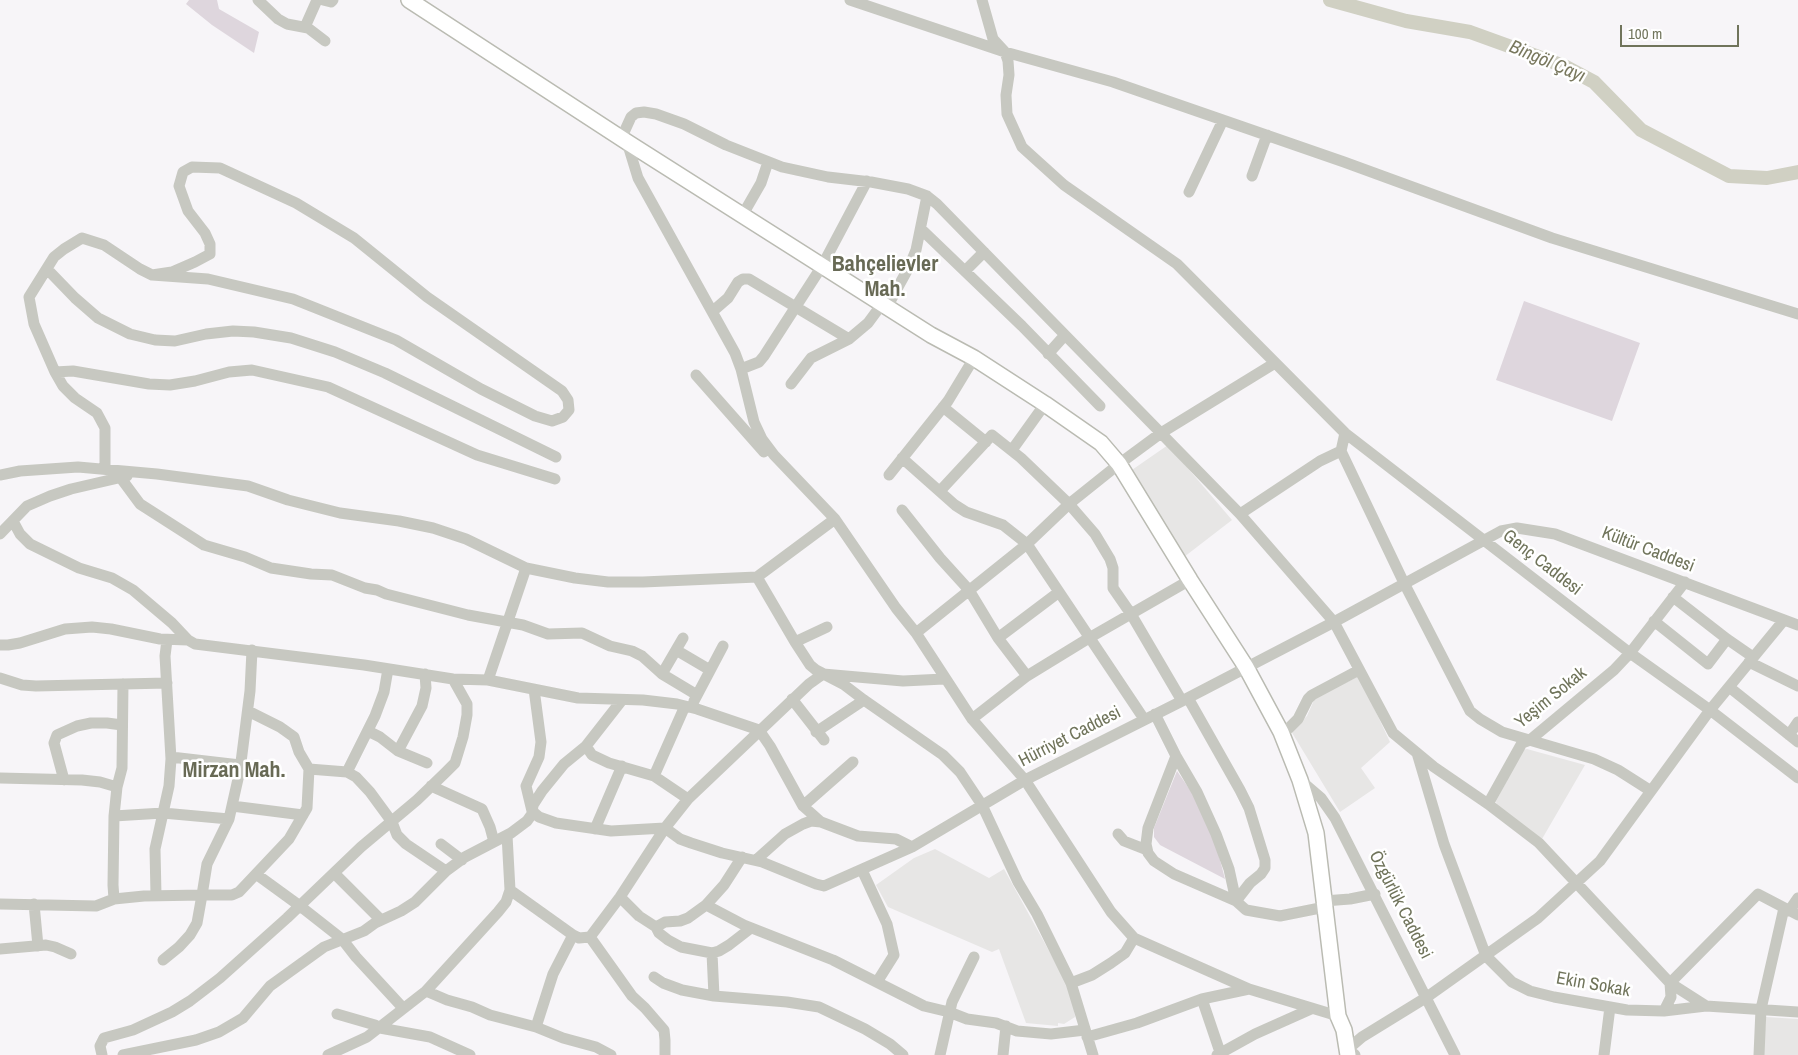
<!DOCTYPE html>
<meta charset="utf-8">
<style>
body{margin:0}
#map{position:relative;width:1798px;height:1055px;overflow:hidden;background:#f7f5f8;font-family:"Archivo Narrow",sans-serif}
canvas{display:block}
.scale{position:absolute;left:1620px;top:25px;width:119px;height:22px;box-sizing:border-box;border:2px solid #70745b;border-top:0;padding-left:6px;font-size:15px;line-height:18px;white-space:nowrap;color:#70745b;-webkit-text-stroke:4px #fff;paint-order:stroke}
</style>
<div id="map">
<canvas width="1798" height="1055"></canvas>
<div class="scale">100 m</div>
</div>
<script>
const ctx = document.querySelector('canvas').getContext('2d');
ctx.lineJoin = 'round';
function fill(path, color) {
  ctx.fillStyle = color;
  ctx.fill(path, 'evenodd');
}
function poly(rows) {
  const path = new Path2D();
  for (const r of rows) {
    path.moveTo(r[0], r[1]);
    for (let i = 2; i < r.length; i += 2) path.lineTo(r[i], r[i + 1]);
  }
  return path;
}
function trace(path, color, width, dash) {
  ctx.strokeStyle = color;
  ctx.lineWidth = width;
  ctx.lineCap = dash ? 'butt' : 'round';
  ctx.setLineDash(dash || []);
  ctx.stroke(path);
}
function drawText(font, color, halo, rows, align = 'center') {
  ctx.font = font + ' "Archivo Narrow",sans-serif';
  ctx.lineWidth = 5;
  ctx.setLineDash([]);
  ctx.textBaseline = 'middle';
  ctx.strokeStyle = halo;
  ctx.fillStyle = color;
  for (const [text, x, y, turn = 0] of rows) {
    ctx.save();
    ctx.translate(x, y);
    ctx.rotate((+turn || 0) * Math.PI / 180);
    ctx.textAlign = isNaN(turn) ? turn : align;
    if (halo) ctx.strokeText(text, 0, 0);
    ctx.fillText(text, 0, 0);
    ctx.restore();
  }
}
const built = poly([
 [1168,445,1232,520,1184,557,1129,472],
 [1359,676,1390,742,1361,768,1375,788,1340,812,1291,731,1307,716,1315,698],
 [1527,749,1585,765,1542,839,1497,808,1496,801,1523,750],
 [935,849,989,878,1004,869,1065,980,1074,1006,1075,1017,1064,1024,1058,1023,1058,1026,1026,1023,999,949,992,952,888,907,876,885,914,858],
 [1766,1017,1798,1019,1798,1055,1763,1055]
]);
const green = poly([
 [189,0,217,0,219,9,259,32,254,53,212,25,186,4],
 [1524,301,1640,343,1612,421,1496,380],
 [1177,771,1201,806,1214,837,1225,879,1160,845,1154,837,1154,828]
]);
const river = poly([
 [1330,0,1406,21,1470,32,1564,66,1594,82,1641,130,1729,176,1767,178,1798,172]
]);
const minor = poly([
 [258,0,278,19,287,24,308,28,325,41],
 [323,0,331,2,333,0],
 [850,0,1005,52,1113,82,1344,162,1552,238,1798,314],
 [982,0,993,39,1005,52,1008,61,1009,75,1006,95,1007,114,1022,147,1064,185,1177,264,1345,433,1630,653,1710,710,1798,778],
 [305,27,317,0],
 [621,139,631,117,636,113,644,112,656,114,684,124,726,145,782,167,828,177,871,182,908,189,927,196,937,204,1240,514,1334,622,1393,733,1434,767,1488,804,1539,843,1670,983,1706,1006,1798,1012],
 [627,142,638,178,735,353,741,369,754,422,762,439,774,455,835,519,896,608,916,633,972,719,1025,780,1111,912,1134,938,1249,989,1338,1016],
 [1252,176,1267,135],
 [1189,192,1223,120],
 [742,216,761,183,768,162],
 [921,229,1022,326,1100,406],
 [47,269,75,298,98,318,130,334,155,340,175,341,206,334,233,331,254,332,291,338,335,352,385,373,556,457],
 [965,271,984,252],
 [887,307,909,267,916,250,927,196],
 [713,311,728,298,738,282,743,279,749,279,849,339],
 [1048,354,1065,335],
 [741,369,759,362,764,356,822,266,867,181],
 [55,372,73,371,149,384,170,385,195,381,229,372,252,370,328,387,477,455,555,479],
 [696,375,764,452],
 [791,384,811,358,849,339,868,323,882,304],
 [943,407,986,442],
 [1345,433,1341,451,1404,583,1470,711,1480,719,1502,732,1594,759,1618,770,1651,791],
 [1012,450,1045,404],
 [902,458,955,505,966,512,1003,525,1027,544,1144,719],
 [105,469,105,428,97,413,75,398,63,386,55,372,34,324,29,297,54,257,64,249,82,238,104,245,140,269,152,275,172,272,195,262,210,254,210,244,205,233,188,211,179,186,183,172,192,167,220,168,296,203,354,238,427,297,562,391,568,400,569,410,563,417,552,421,535,416,481,389,396,340,293,299,208,279,152,275],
 [0,475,20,471,78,467,157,474,248,486,288,500,340,513,399,521,433,528,466,539,526,568,575,578,608,582,643,582,757,577,835,519],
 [889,475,948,401,974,358],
 [120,477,140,504,204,545,245,557,271,568,311,574,332,575,365,588,377,590,386,594,468,615,523,625,548,634,582,633,610,646,632,651,642,656,662,674,697,695],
 [940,491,992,435,1021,458,1069,504,1095,534,1110,559,1113,568,1113,588,1131,614,1182,701],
 [902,510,940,558,969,590,998,638,1027,676],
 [1240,514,1320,461,1341,451],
 [13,521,20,534,30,544,79,568,112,578,133,590,172,623,188,640,195,644,364,665,453,679,488,680,578,698,643,700,677,704,697,709,759,730,770,746,803,806,821,822],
 [0,534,27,506,50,496,71,489,127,476],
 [757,577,795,642,810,665,816,670,843,684,864,700,943,755,960,772,982,805,1018,882,1037,914,1071,983,1093,1055],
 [1673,597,1727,639,1753,657],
 [1654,621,1708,664,1727,639],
 [916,633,1027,544,1069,504,1119,464,1161,433,1275,363],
 [998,638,1059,592],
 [795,642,827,627],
 [0,645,8,645,20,643,65,629,92,627,111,629,160,639,188,640],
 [676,650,710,670],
 [1749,662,1798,686],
 [662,674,683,638],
 [0,678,22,685,36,686,167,683],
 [488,680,526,568],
 [1729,687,1798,742],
 [534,689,541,742,539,757,526,786,532,811,539,817,556,823,611,831,665,828,680,839,691,843,722,853,762,862,816,884,824,886,912,847,1025,780,1182,701,1334,622,1501,531,1517,528,1555,534,1798,625],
 [1188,698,1240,790,1249,808,1265,860,1265,868,1261,874,1250,883,1236,901],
 [792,699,824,740],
 [694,701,723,646],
 [1155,714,1176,756,1197,792,1216,834,1229,869,1236,901],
 [972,719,1027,676,1089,638,1190,580],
 [368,731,380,737,398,751,427,763],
 [816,732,864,700],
 [1281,732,1289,728,1298,719,1308,699,1312,695,1359,670],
 [1789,735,1798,722],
 [586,746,592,755,609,763,654,776,688,799],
 [398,751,422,706,426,688,425,674],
 [1417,753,1444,844,1486,956,1512,982,1530,991,1554,997,1627,1010,1664,1011,1706,1006],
 [1176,756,1148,828,1146,844,1148,853,1154,861,1174,874,1236,901,1246,910,1280,916,1325,907],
 [171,757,240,765],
 [309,769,347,772,356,777,370,792,392,822,397,835,406,844,446,871],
 [347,772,375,716,384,692,388,669],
 [654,776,685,706],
 [0,778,82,780,100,782,117,787],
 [64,780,54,743,57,735,77,726,91,723,107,723,122,725],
 [1300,780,1321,798,1335,818,1455,1055],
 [431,786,482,809,490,827,494,842],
 [1488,804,1522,743,1530,740,1614,670,1630,653,1685,582],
 [232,806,303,815],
 [803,806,853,762],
 [114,816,163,813,229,819],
 [595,829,622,766],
 [1118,834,1124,841,1147,850],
 [441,844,462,860],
 [756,860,785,834,803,824,811,821,821,822,858,836,896,839,912,847],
 [862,870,887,924,894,955,877,982],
 [334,873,381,920],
 [256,874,300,906,342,939,356,957,403,1008],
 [510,890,573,935,579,938,590,937,620,897,665,828,688,799,809,684,823,674,903,681,944,679],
 [156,895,155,849,169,786,171,759,165,656,167,640],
 [620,897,639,916,656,927,665,922,680,921,688,918,706,905,724,885,742,857],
 [114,899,113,885,114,816,117,787,122,768,123,684],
 [1324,901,1350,899,1375,894],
 [0,904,96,906,114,899,144,896,202,895,207,864,229,819,240,770,250,691,252,650],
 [34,904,38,946],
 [706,905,744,925,833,960,924,1006,949,1012,967,1019,996,1023,1017,1031,1051,1034,1085,1030],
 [1789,911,1798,898],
 [656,927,659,933,668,940,681,947,712,953,719,951,729,945,751,928],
 [590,937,632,996,645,1008,664,1030,665,1040,665,1055],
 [0,949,46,945,55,947,71,954],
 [712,953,714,996],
 [163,960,179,947,190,935,197,923,202,895,232,895,239,892,289,839,307,808,309,769,299,752,294,737,280,727,248,711],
 [654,977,663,983,682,990,714,996,787,1002,819,1007,865,1029,890,1044,903,1055],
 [1071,983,1092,975,1111,963,1125,953,1134,938],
 [426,991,447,1000,472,1007,490,1015,536,1027,563,1038,596,1047,611,1055],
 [1202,999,1221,1055],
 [1664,1011,1671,997,1670,983,1758,894,1798,915],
 [337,1014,375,1025,380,1028,430,1037,470,1055],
 [536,1027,553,974,573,935],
 [1087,1037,1137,1023,1202,999,1249,989],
 [102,1055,100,1046,104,1038,133,1030,172,1012,190,1001,220,978,287,918,361,847,417,800,445,773,455,763,463,737,467,715,467,704,453,679],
 [123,1055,196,1040,219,1032,243,1018,270,986,324,947,364,931,375,923,401,911,415,902,446,871,465,857,511,833,527,821,532,814,533,805,542,791,564,764,586,746,622,700],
 [328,1055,367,1037,426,991,498,912,506,902,510,890,507,835],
 [940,1055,952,1002,974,957],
 [1003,1055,1006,1026],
 [1217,1055,1255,1034,1311,1009],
 [1355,1055,1348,1049,1362,1037,1427,997,1538,918,1600,861,1710,710,1784,620],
 [1604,1055,1610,1007],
 [1759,1055,1761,1009,1784,908]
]);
const major = poly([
 [409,0,627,142,931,335,974,358,1045,404,1101,443,1119,464,1190,580,1246,667,1281,732,1300,780,1316,833,1338,1016,1344,1030,1348,1055]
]);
const streetNames = [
 ["Kültür Caddesi",1648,550,21],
 ["Genç Caddesi",1542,563,38],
 ["Yeşim Sokak",1551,698,-39],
 ["Hürriyet Caddesi",1070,737,-27],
 ["Özgürlük Caddesi",1400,905,63],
 ["Ekin Sokak",1593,985,10]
];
const waterNames = [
 ["Bingöl Çayı",1547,62,23]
];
const districtNames = [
 ["Bahçelievler",885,265],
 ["Mah.",885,290],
 ["Mirzan Mah.",234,771]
];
fill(built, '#e7e6e5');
fill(green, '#ded6dd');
trace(river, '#d0d0c3', 14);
trace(major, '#babbb2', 18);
trace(minor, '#c7c8c1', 11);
trace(major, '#fff', 15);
drawText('18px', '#70745b', '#fff', streetNames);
drawText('italic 19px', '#79785e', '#fff', waterNames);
drawText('bold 22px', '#686a55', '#fff', districtNames);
</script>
